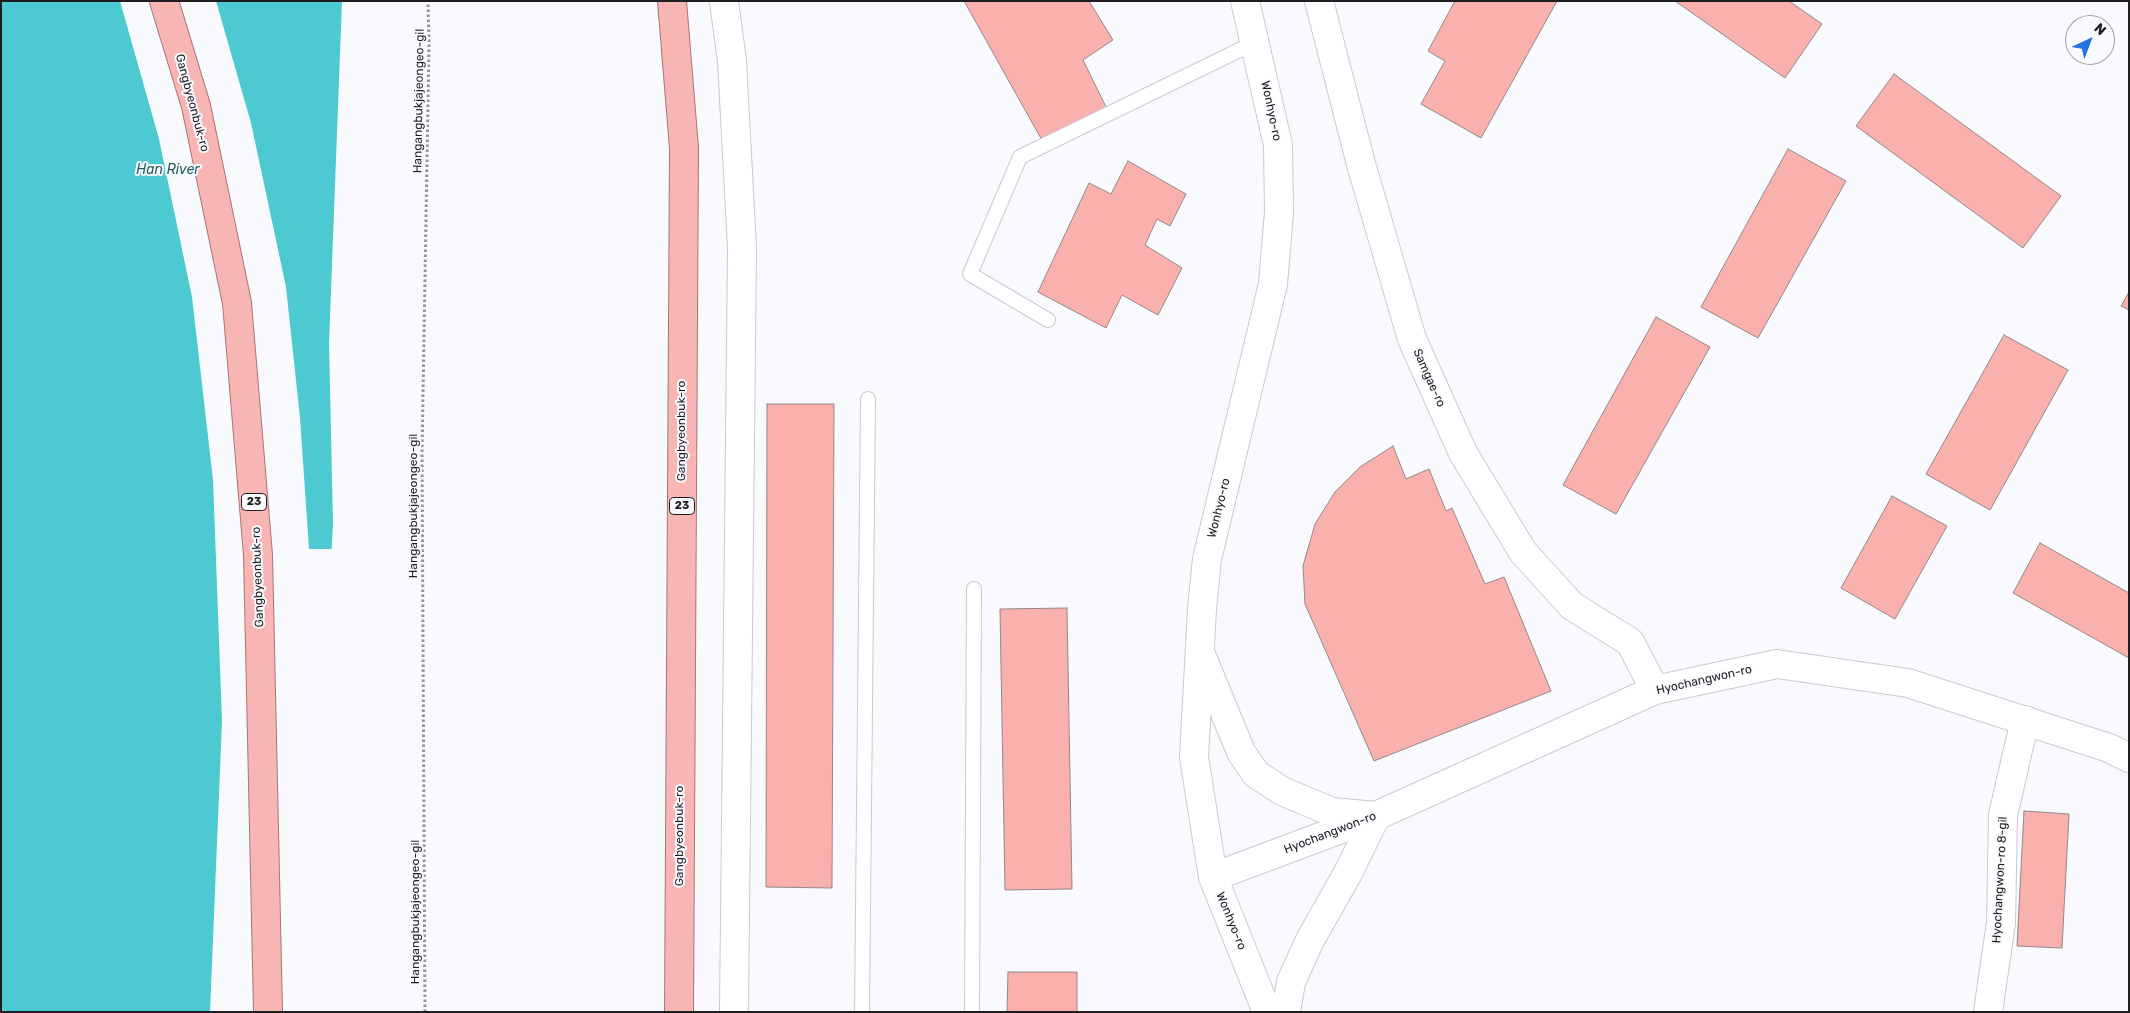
<!DOCTYPE html>
<style>
body{margin:0}
#map{position:relative;width:2130px;height:1013px;overflow:hidden;background:#f9fafe;font-family:Rubik,sans-serif}
canvas{display:block}
.frame{position:absolute;inset:0;border:2px solid #1e1e21;pointer-events:none}
.north{position:absolute;left:2065px;top:15px;width:50px;height:50px;box-sizing:border-box;background:#f9fafe;border:1px solid #a1a2a6;border-radius:50%;rotate:43deg;font-size:14px;font-weight:700;line-height:20px;text-align:center;color:#1e1e21}
.north::after{content:'';display:block;margin:auto;width:18px;height:22px;background:#2473de;clip-path:polygon(50% 0,100% 100%,50% 72%,0 100%)}
</style>
<div id="map">
<canvas width="2130" height="1013"></canvas>
<div class="frame"></div>
<div class="north">N</div>
</div>
<script>
const ctx = document.querySelector('canvas').getContext('2d');
ctx.lineJoin = 'round';
function fill(path, color) {
  ctx.fillStyle = color;
  ctx.fill(path, 'evenodd');
}
function poly(rows) {
  const path = new Path2D();
  for (const r of rows) {
    path.moveTo(r[0], r[1]);
    for (let i = 2; i < r.length; i += 2) path.lineTo(r[i], r[i + 1]);
  }
  return path;
}
function trace(path, color, width, dash) {
  ctx.strokeStyle = color;
  ctx.lineWidth = width;
  ctx.lineCap = dash ? 'butt' : 'round';
  ctx.setLineDash(dash || []);
  ctx.stroke(path);
}
function drawText(font, color, halo, rows, align = 'center') {
  ctx.font = font + ' Rubik,sans-serif';
  ctx.lineWidth = 4;
  ctx.setLineDash([]);
  ctx.textBaseline = 'middle';
  ctx.strokeStyle = halo;
  ctx.fillStyle = color;
  for (const [text, x, y, turn = 0] of rows) {
    ctx.save();
    ctx.translate(x, y);
    ctx.rotate((+turn || 0) * Math.PI / 180);
    ctx.textAlign = isNaN(turn) ? turn : align;
    if (halo) ctx.strokeText(text, 0, 0);
    ctx.fillText(text, 0, 0);
    ctx.restore();
  }
}
const water = poly([
 [1,1,342,1,329,343,333,524,320,759,322,1012,1,1012]
]);
const pier = poly([
 [120,1,216,1,251,123,286,287,300,418,309,549,334,549,322,760,325,1012,210,1012,222,721,213,480,192,297,159,139]
]);
const building = poly([
 [964,1,1089,1,1113,40,1083,60,1109,113,1043,142,964,1],
 [1455,1,1557,1,1481,138,1421,104,1445,61,1428,51,1455,1],
 [1675,1,1789,1,1822,24,1785,78,1675,1],
 [1894,74,2061,196,2023,248,1856,126,1894,74],
 [1788,149,1846,181,1758,338,1701,307,1788,149],
 [1128,161,1186,194,1170,226,1157,219,1145,245,1182,268,1158,315,1122,295,1106,328,1038,292,1089,183,1111,194,1128,161],
 [2129,292,2129,310,2121,306,2129,292],
 [1656,317,1710,347,1616,514,1563,485,1656,317],
 [2004,335,2068,370,1990,510,1926,474,2004,335],
 [767,404,834,404,832,888,766,887,767,404],
 [1393,446,1406,479,1429,469,1446,511,1452,508,1485,584,1504,577,1551,691,1374,761,1305,604,1303,566,1315,524,1335,492,1360,467,1393,446],
 [1892,496,1947,526,1895,619,1841,588,1892,496],
 [2040,543,2129,593,2129,658,2013,593,2040,543],
 [1067,608,1072,889,1005,890,1000,609,1067,608],
 [2024,811,2069,814,2062,948,2017,946,2024,811],
 [1008,972,1077,972,1077,1012,1007,1012,1008,972]
]);
const path = poly([
 [425,1012,422,453,429,43,428,1]
]);
const service = poly([
 [1048,320,970,274,1020,157,1256,42],
 [862,1012,868,399],
 [972,1012,974,589]
]);
const minor = poly([
 [724,1,732,61,742,248,734,1012],
 [1319,1,1361,164,1412,339,1463,453,1523,552,1572,606,1630,642,1655,690],
 [1988,1012,2001,923,2003,815,2025,720]
]);
const tertiary = poly([
 [1213,877,1376,816,1655,690,1777,664,1908,683,2109,748,2129,758]
]);
const secondary = poly([
 [1245,1,1278,145,1279,212,1273,284,1207,559,1202,609,1194,757,1213,877,1267,1012],
 [1202,657,1241,752,1256,774,1282,791,1332,812,1376,816,1348,873,1310,940,1291,982,1286,1012]
]);
const trunk = poly([
 [164,1,196,106,237,303,258,555,268,1012],
 [672,1,684,148,679,1012]
]);
const shields = [
 [254,502,25],
 [682,506,25]
];
const shieldNames = [
 ["23",254,502],
 ["23",682,506]
];
const streetNames = [
 ["Hangangbukjajeongeo-gil",419,101,-89],
 ["Gangbyeonbuk-ro",192,103,75],
 ["Wonhyo-ro",1271,111,78],
 ["Samgae-ro",1429,378,66],
 ["Gangbyeonbuk-ro",682,431,-90],
 ["Hangangbukjajeongeo-gil",414,506,-90],
 ["Wonhyo-ro",1219,508,-76],
 ["Gangbyeonbuk-ro",258,577,-92],
 ["Hyochangwon-ro",1704,680,-13],
 ["Hyochangwon-ro",1330,833,-21],
 ["Gangbyeonbuk-ro",680,836,-90],
 ["Hyochangwon-ro 8-gil",2000,880,-87],
 ["Hangangbukjajeongeo-gil",416,912,-90],
 ["Wonhyo-ro",1231,921,68]
];
const waterNames = [
 ["Han River",168,170]
];
fill(water, '#4cc9d1');
fill(pier, '#f9fafe');
fill(building, '#fab0ad');
trace(building, '#928888', 1);
trace(service, '#c9cad3', 16);
trace(minor, '#c9cad3', 30);
trace(tertiary, '#c9cad3', 30);
trace(secondary, '#c9cad3', 30);
trace(trunk, '#aa7474', 30);
trace(path, '#949599', 3, [2.5, 2.5]);
trace(service, '#fff', 14);
trace(minor, '#fff', 28);
trace(tertiary, '#fff', 28);
trace(secondary, '#fff', 28);
trace(trunk, '#f7b6b4', 28);
for (const [x, y, w] of shields) {
  const box = new Path2D();
  box.roundRect(x - w / 2, y - 8.5, w, 17, 4);
  ctx.fillStyle = '#f9fafe';
  ctx.fill(box);
  trace(box, '#1e1e21', 1);
}
drawText('bold 11px', '#1e1e21', null, shieldNames);
drawText('12px', '#1e1e21', '#f9fafe', streetNames);
drawText('italic 14px', '#285d60', '#f9fafe', waterNames);
</script>
